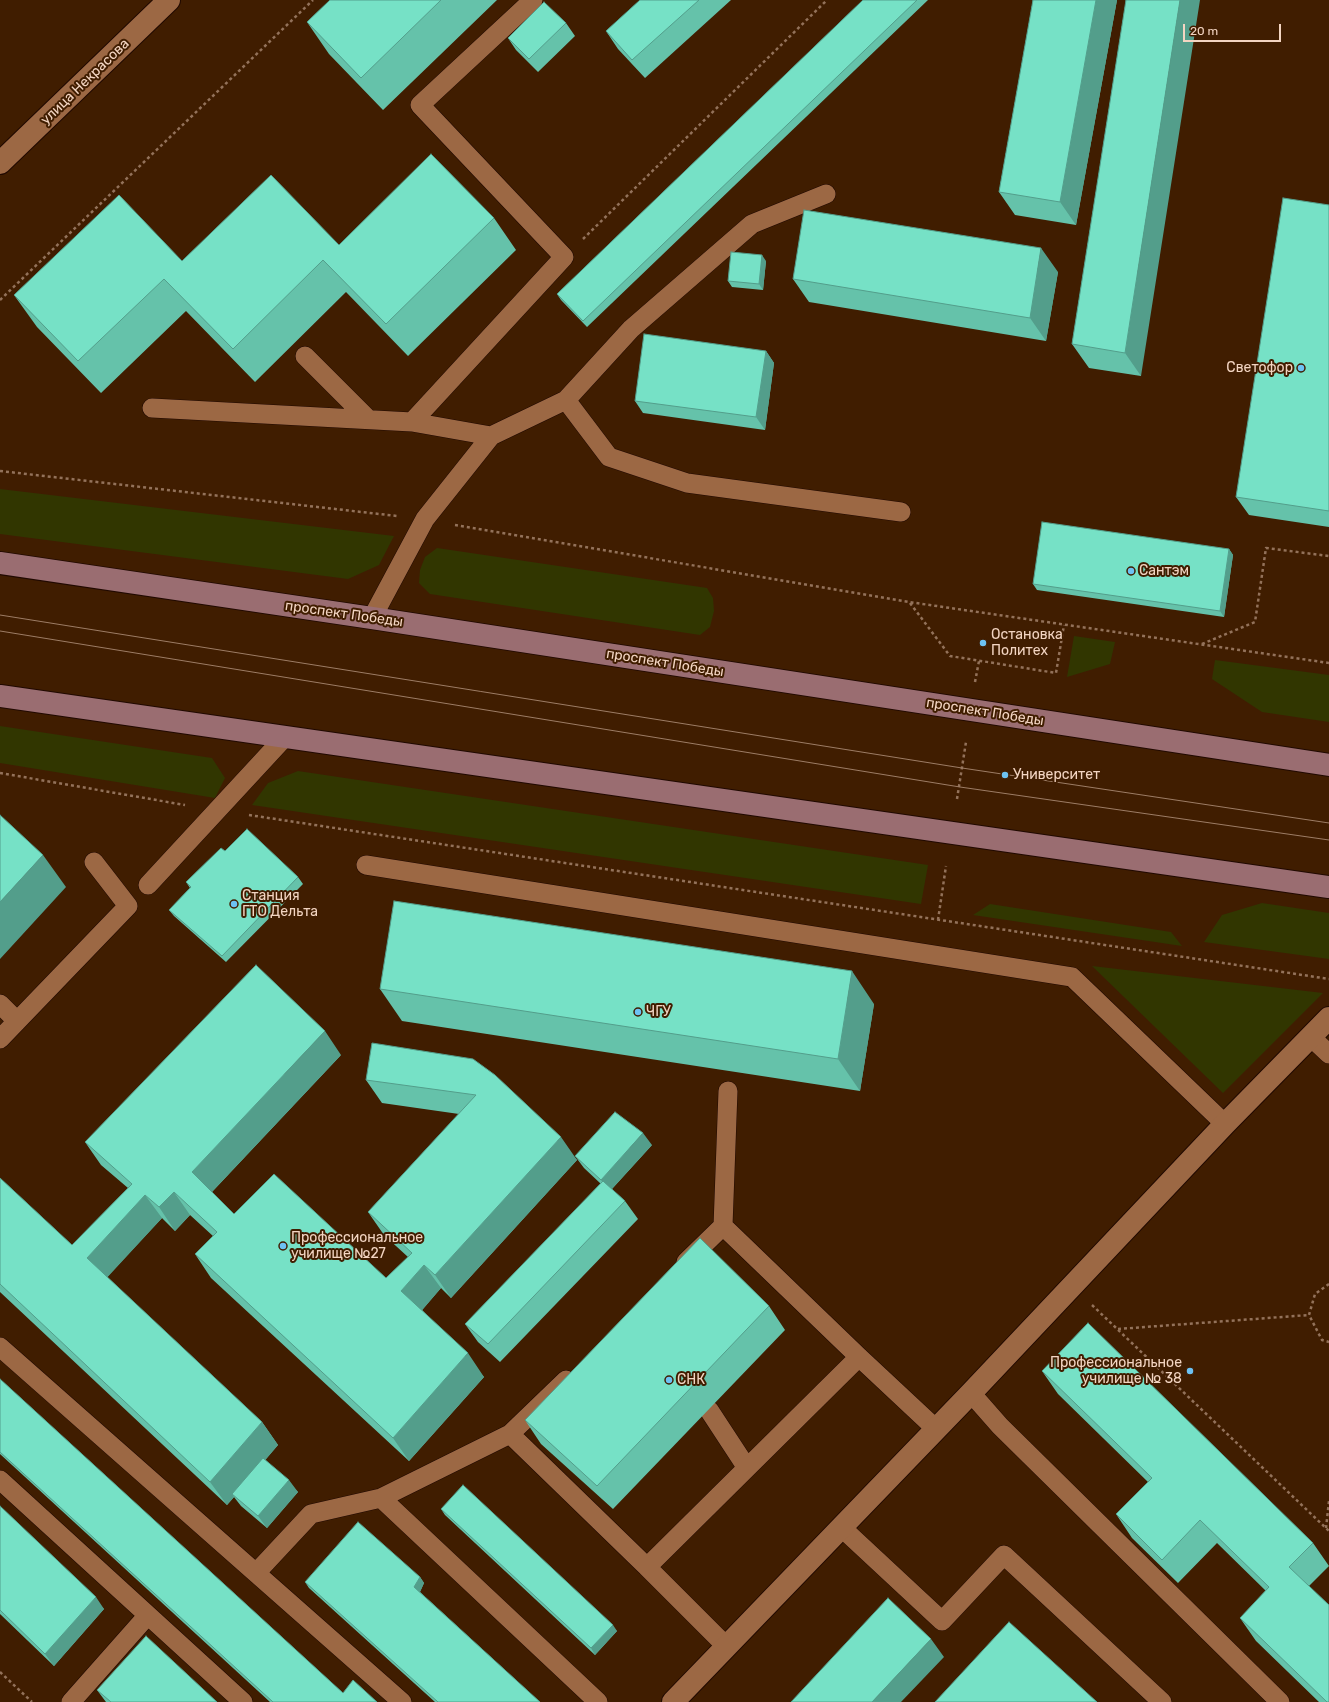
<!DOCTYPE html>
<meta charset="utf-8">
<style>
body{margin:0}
#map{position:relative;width:1329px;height:1702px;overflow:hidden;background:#401d00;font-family:Rubik,sans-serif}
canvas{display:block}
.scale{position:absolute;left:1183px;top:24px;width:98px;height:18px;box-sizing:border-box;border:2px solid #f3d5c2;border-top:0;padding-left:5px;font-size:12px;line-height:14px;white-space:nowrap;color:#f3d5c2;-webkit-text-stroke:3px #401d00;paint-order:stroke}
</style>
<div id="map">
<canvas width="1329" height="1702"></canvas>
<div class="scale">20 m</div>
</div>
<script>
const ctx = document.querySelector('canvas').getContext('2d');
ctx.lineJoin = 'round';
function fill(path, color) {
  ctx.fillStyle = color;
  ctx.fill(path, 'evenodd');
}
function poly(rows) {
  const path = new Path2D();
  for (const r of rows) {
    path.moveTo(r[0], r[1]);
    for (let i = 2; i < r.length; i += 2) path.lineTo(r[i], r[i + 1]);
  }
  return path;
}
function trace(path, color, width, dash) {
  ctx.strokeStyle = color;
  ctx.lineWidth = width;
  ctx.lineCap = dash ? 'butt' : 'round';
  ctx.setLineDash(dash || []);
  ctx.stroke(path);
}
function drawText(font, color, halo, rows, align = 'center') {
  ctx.font = font + ' Rubik,sans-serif';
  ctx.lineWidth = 4;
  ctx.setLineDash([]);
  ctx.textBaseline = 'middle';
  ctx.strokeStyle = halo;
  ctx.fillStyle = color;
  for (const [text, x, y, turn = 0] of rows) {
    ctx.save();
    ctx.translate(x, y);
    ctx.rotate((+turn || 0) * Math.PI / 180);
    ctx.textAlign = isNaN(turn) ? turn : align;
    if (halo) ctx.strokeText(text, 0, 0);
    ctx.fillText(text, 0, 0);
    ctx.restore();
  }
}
const green = poly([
 [0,489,394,536,379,565,348,579,0,534],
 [437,548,707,588,713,598,714,611,710,627,700,635,430,594,419,583,420,570,425,557],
 [1074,636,1115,642,1110,664,1067,677],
 [1215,660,1329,675,1329,722,1262,712,1212,679],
 [0,726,212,758,225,778,215,798,0,763],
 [298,771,928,865,921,904,252,805,268,783],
 [1262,903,1329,913,1329,959,1204,942,1222,915],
 [990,904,1171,932,1182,946,973,915],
 [1092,966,1323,993,1223,1093]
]);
const path = poly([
 [583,239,827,0],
 [0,300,313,0],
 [0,471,397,516],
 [455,525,909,602,1329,663],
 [910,603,950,656,1056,673,1064,625],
 [1202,644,1255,622,1266,548,1329,556],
 [975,682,979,661],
 [0,773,185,805],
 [957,799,966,742],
 [249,815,1329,979],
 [938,920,946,866],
 [1329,1284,1315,1294,1309,1315,1322,1340,1329,1342],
 [1092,1305,1329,1531],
 [1118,1329,1309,1315],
 [1326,1528,1329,1501],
 [0,1672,32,1702]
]);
const lane = poly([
 [305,356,368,419],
 [566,400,609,457,687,483,901,512],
 [152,408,412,422,491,436,425,519,372,618],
 [412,422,564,257,420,105,533,0],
 [491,436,566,400,631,329,752,224,826,194],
 [366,865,1072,977,1225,1124],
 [148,885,284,738],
 [0,1004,17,1021],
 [1311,1037,1329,1054],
 [0,1039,128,906,94,862],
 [728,1091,723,1226,859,1357,936,1429],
 [686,1262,723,1226],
 [0,1347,402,1702],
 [566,1380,510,1434,647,1567],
 [971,1393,1000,1426,1280,1702],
 [709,1410,747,1468],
 [0,1480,243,1702],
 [381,1498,598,1702],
 [841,1527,942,1621,1004,1555,1162,1702],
 [256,1573,311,1514,381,1498,510,1434],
 [726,1646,647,1567,859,1357],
 [71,1702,148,1615]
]);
const street = poly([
 [0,163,169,0],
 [673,1702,971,1393,1225,1124,1329,1018]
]);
const secondary = poly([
 [0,563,372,618,1329,765],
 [0,696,1329,887]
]);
const tram = poly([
 [0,615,962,768,1329,823],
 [0,631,960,787,1329,840]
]);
const wall = poly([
 [330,0,497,0,383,110,329,54,307,22],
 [640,0,731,0,645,78,618,49,606,31],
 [863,0,928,0,587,327,561,300,557,294],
 [1033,0,1117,0,1076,225,1015,215,999,192],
 [1126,0,1141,376,1089,368,1072,344],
 [566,23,575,36,538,72,516,50,508,38],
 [1329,205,1329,527,1249,515,1236,497],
 [494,218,516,250,408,356,346,292,255,382,186,311,101,393,37,327,14,295,182,261,339,245],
 [766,261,763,290,732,287,728,281],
 [1058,272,1046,341,809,302,793,279],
 [766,351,774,363,765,430,643,413,635,401],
 [1229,549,1233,555,1224,617,1037,590,1033,584],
 [225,851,298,877,303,884,226,962,174,916,169,910,190,888,186,882],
 [380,989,874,1004,860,1091,402,1021],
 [341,1055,212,1192,234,1214,386,1278,408,1257,384,1235,368,1212,459,1114,382,1103,366,1080,473,1059,577,1160,451,1298,441,1288,422,1310,484,1377,409,1461,211,1278,195,1254,213,1236,190,1215,175,1231,162,1218,107,1277,262,1422,278,1445,265,1460,298,1492,267,1528,241,1506,234,1497,227,1505,0,1292,0,1178,72,1245,128,1188,101,1165,85,1142],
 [652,1145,612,1189,625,1201,638,1219,500,1362,478,1342,465,1324,601,1184,584,1168,575,1156],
 [769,1306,785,1330,613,1509,541,1444,525,1420],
 [1042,1371,1313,1543,1329,1566,1309,1586,1329,1702,1319,1702,1256,1641,1240,1618,1266,1591,1217,1543,1178,1583,1132,1538,1116,1514,1148,1482,1058,1394],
 [0,1379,343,1693,377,1702,270,1702,0,1454],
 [0,1506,104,1609,54,1666,0,1614],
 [441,1509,617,1631,595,1655,445,1515],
 [420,1577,424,1583,420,1592,540,1702,435,1702,309,1588,305,1582],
 [97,1690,217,1702,106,1702]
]);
const shadedWall = poly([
 [1096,0,1117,0,1076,225,1060,202],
 [1180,0,1200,0,1141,376,1125,353],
 [1041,248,1058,272,1046,341,1030,318],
 [762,255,766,261,763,290,759,284],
 [766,351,774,363,765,430,756,417],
 [1229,549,1233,555,1224,617,1220,611],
 [43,855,66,887,0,959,0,902],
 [852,971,874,1004,860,1091,838,1059],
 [325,1031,341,1055,209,1195,192,1172],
 [643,1133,652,1145,609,1192,601,1180],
 [561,1137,577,1160,451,1298,435,1275],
 [174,1192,190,1215,175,1231,159,1207],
 [145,1195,162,1218,103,1282,87,1258],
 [424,1265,441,1288,418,1315,401,1291],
 [468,1353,484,1377,409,1461,393,1438],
 [262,1422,278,1445,235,1496,232,1494,234,1497,227,1505,210,1482],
 [289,1480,298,1492,267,1528,258,1516],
 [420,1577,424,1583,419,1594,414,1587],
 [96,1597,104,1609,54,1666,45,1654],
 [613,1625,617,1631,595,1655,591,1648],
 [931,1639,944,1657,901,1702,872,1702]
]);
const building = poly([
 [330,0,441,0,361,78,307,22,330,0],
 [640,0,699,0,632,60,606,31,640,0],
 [863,0,917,0,583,321,557,294,863,0],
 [1033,0,1096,0,1060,202,999,192,1033,0],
 [1126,0,1180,0,1125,353,1072,344,1126,0],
 [544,2,566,23,529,59,508,38,544,2],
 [431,154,494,218,386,324,323,260,233,349,164,279,78,361,14,295,119,195,182,261,271,175,339,245,431,154],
 [1283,198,1329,205,1329,511,1236,497,1283,198],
 [804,210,1041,248,1030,318,793,279,804,210],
 [731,252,762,255,759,284,728,281,731,252],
 [644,334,766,351,756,417,635,401,644,334],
 [1042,522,1229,549,1220,611,1033,584,1042,522],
 [0,815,43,855,0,902,0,815],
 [247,829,298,877,222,956,169,910,191,887,186,882,221,848,225,851,247,829],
 [394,901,852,971,838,1059,380,989,394,901],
 [256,965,325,1031,192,1172,234,1214,274,1174,386,1278,412,1253,368,1212,476,1095,366,1080,372,1043,473,1059,495,1075,561,1137,435,1275,424,1265,401,1291,468,1353,393,1438,195,1254,217,1232,174,1192,159,1207,145,1195,87,1258,262,1422,210,1482,0,1284,0,1178,72,1245,132,1184,85,1142,256,965],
 [615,1112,643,1133,601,1180,575,1156,615,1112],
 [603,1181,625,1201,488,1344,465,1324,603,1181],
 [700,1238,769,1306,597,1486,525,1420,700,1238],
 [1088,1323,1313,1543,1289,1567,1329,1605,1329,1702,1327,1702,1240,1618,1269,1587,1200,1520,1162,1560,1116,1514,1152,1478,1042,1371,1088,1323],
 [0,1379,343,1693,353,1680,377,1702,273,1702,0,1452,0,1379],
 [263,1458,289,1480,258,1516,232,1494,263,1458],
 [463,1485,613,1625,591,1648,441,1509,463,1485],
 [0,1506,96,1597,45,1654,0,1610,0,1506],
 [358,1522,420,1577,414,1587,540,1702,438,1702,305,1582,358,1522],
 [888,1598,931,1639,872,1702,791,1702,888,1598],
 [1009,1622,1097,1702,935,1702,1009,1622],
 [146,1636,217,1702,111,1702,97,1690,146,1636]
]);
const markers = [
 [1301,368,4,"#6dc2f3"],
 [1131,571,4,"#6dc2f3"],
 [983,643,4,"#6dc2f3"],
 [1005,775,4,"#6dc2f3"],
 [234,904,4,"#6dc2f3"],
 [638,1012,4,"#6dc2f3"],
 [283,1246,4,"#6dc2f3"],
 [1190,1371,4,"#6dc2f3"],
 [669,1380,4,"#6dc2f3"]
];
const streetNames = [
 ["улица Некрасова",85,82,-44],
 ["проспект Победы",344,614,8],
 ["проспект Победы",665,663,9],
 ["проспект Победы",985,712,9]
];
const poiNames = [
 ["Светофор",1293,368,"right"],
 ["Сантэм",1139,571],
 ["Остановка",991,635],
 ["Политех",991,651],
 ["Университет",1013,775],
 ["Станция",242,896],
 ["ГТО Дельта",242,912],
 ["ЧГУ",646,1012],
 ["Профессиональное",291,1238],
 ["училище №27",291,1254],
 ["Профессиональное",1182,1363,"right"],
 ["училище № 38",1182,1379,"right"],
 ["СНК",677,1380]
];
fill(green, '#313600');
trace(lane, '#200900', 20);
trace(street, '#200900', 24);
trace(secondary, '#200900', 24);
trace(path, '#93725a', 2.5, [3, 3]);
trace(lane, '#9c6844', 19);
trace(street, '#9c6844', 22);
trace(secondary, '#9a6d71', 22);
trace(tram, '#9d7d65', 1);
fill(wall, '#65c2aa');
fill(shadedWall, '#539e8b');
fill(building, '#76e1c6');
trace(building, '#539e8b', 1);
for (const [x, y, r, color] of markers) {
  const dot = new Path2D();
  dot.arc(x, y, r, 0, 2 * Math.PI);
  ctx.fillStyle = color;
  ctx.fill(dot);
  trace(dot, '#401d00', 1.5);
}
drawText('14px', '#f3d5c2', '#401d00', streetNames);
drawText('14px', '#f3d5c2', '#401d00', poiNames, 'left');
</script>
